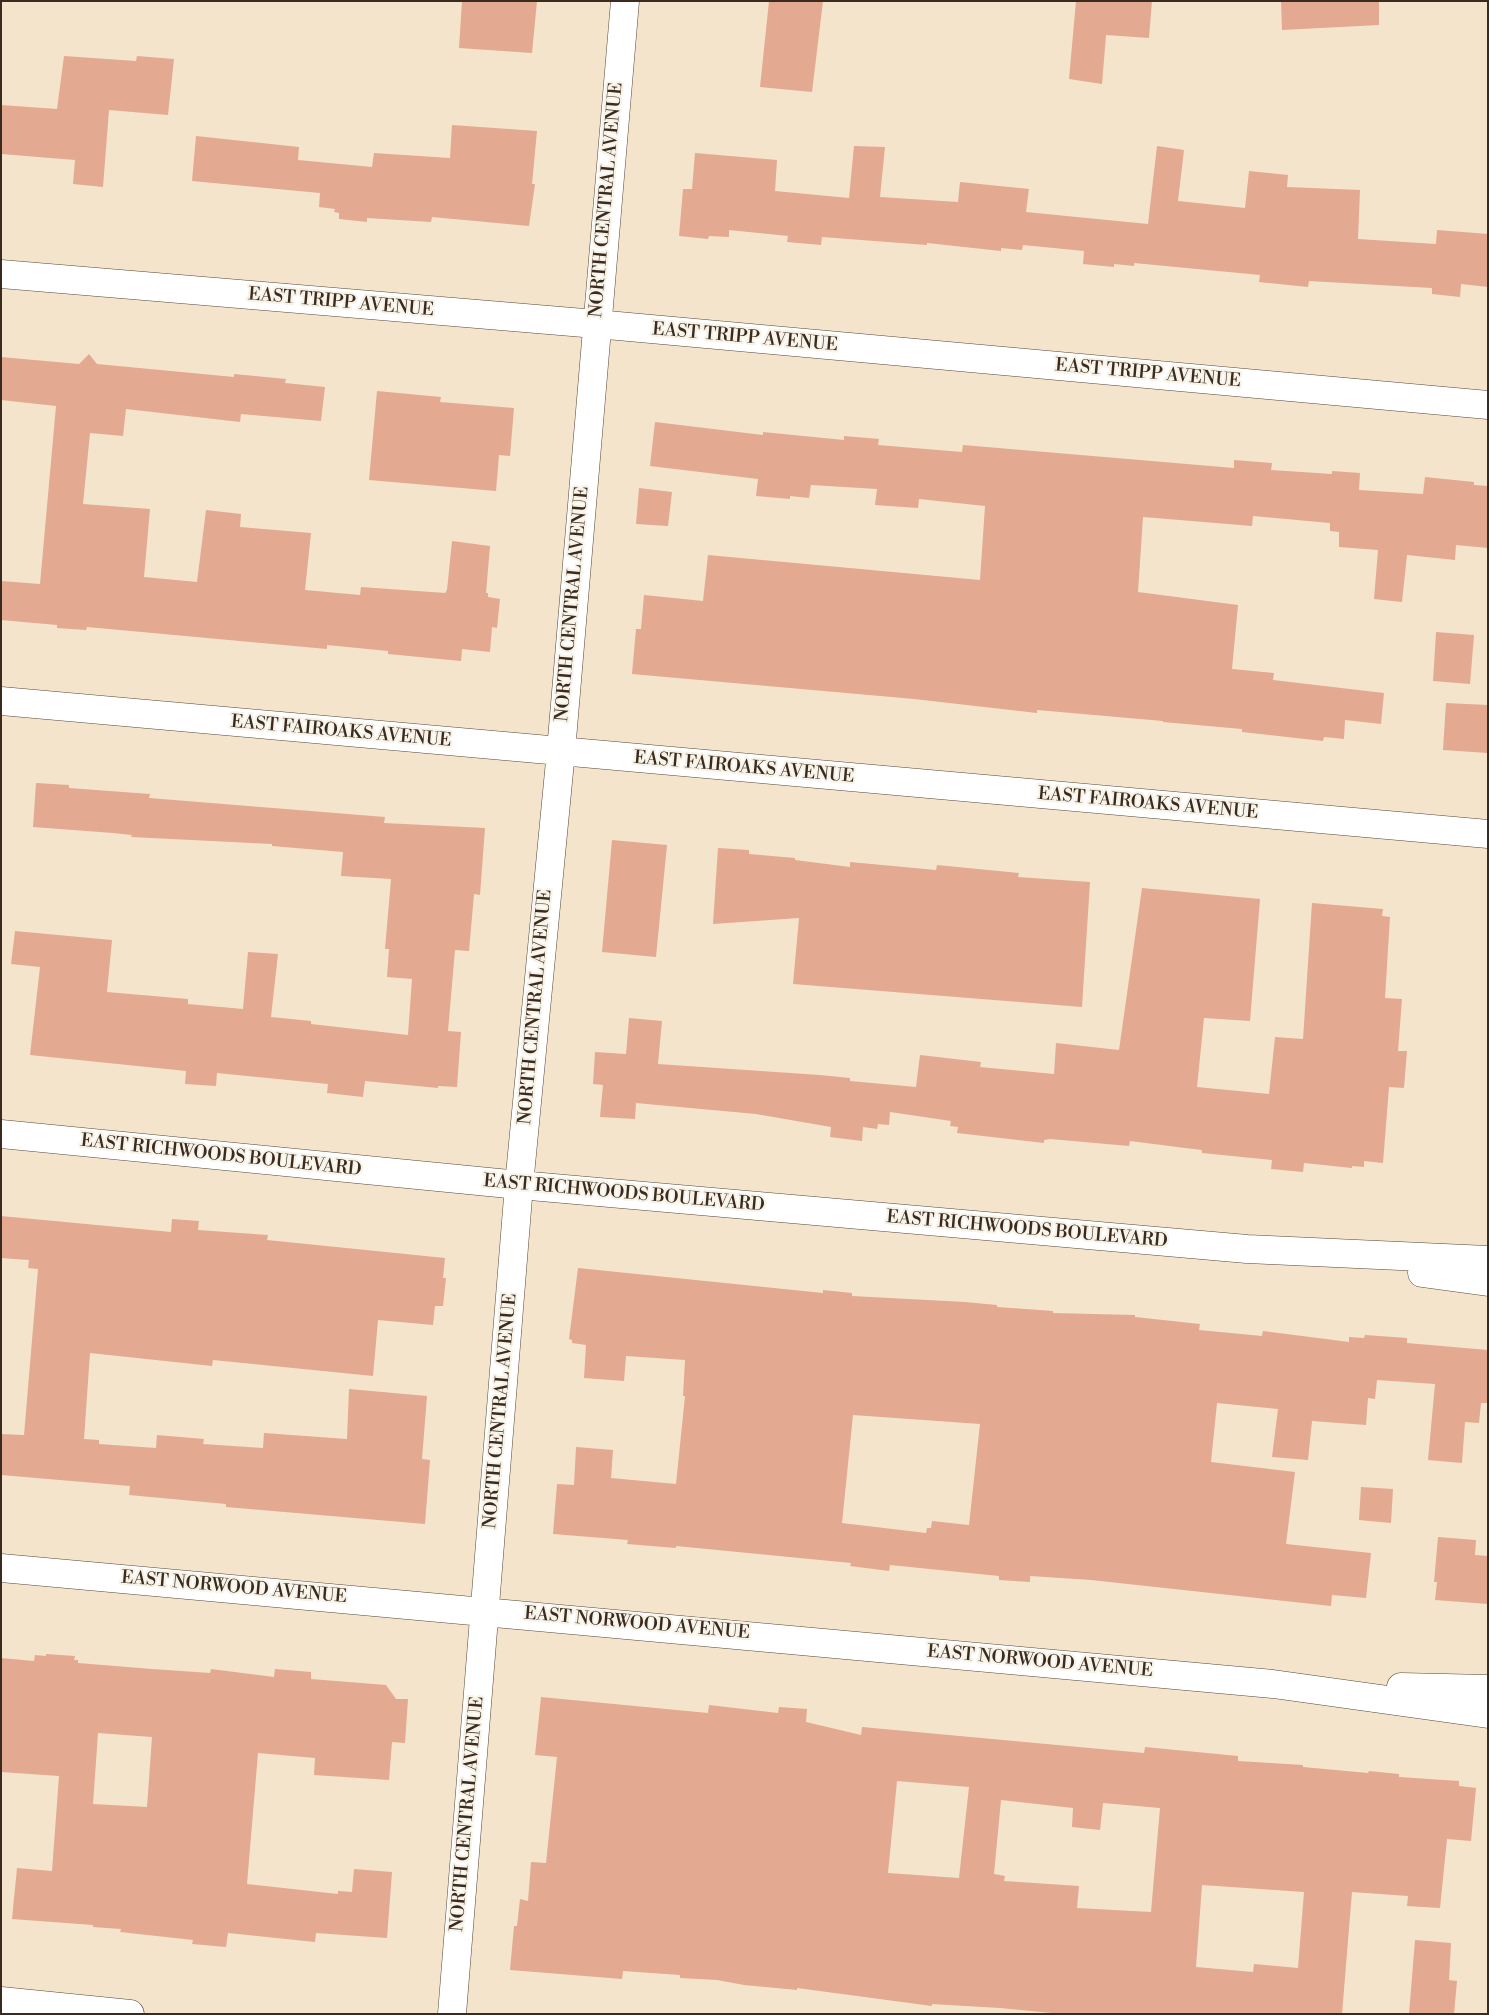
<!DOCTYPE html>
<style>
body{margin:0}
#map{position:relative;width:1489px;height:2015px;overflow:hidden;background:#f4e4cc;font-family:"Libre Bodoni",serif}
canvas{display:block}
.frame{position:absolute;inset:0;border:2px solid #3b2a1e;pointer-events:none}
</style>
<div id="map">
<canvas width="1489" height="2015"></canvas>
<div class="frame"></div>
</div>
<script>
const ctx = document.querySelector('canvas').getContext('2d');
ctx.lineJoin = 'round';
function fill(path, color) {
  ctx.fillStyle = color;
  ctx.fill(path, 'evenodd');
}
function poly(rows) {
  const path = new Path2D();
  for (const r of rows) {
    path.moveTo(r[0], r[1]);
    for (let i = 2; i < r.length; i += 2) path.lineTo(r[i], r[i + 1]);
  }
  return path;
}
function trace(path, color, width, dash) {
  ctx.strokeStyle = color;
  ctx.lineWidth = width;
  ctx.lineCap = dash ? 'butt' : 'round';
  ctx.setLineDash(dash || []);
  ctx.stroke(path);
}
function drawText(font, color, halo, rows, align = 'center') {
  ctx.font = font + ' "Libre Bodoni",serif';
  ctx.lineWidth = 4.5;
  ctx.setLineDash([]);
  ctx.textBaseline = 'middle';
  ctx.strokeStyle = halo;
  ctx.fillStyle = color;
  for (const [text, x, y, turn = 0] of rows) {
    ctx.save();
    ctx.translate(x, y);
    ctx.rotate((+turn || 0) * Math.PI / 180);
    ctx.textAlign = isNaN(turn) ? turn : align;
    if (halo) ctx.strokeText(text, 0, 0);
    ctx.fillText(text, 0, 0);
    ctx.restore();
  }
}
const building = poly([
 [462,1,537,1,532,53,459,48],
 [769,1,823,1,812,92,760,87],
 [1076,1,1152,1,1149,38,1106,35,1102,84,1069,79],
 [1281,1,1379,1,1379,25,1282,30],
 [64,56,136,61,137,56,174,59,168,115,109,110,103,187,73,184,75,160,1,154,1,105,57,109],
 [452,125,537,131,532,184,535,184,529,226,432,217,431,222,367,218,367,222,339,219,339,213,334,212,335,209,319,207,320,193,192,181,196,136,299,147,298,160,372,167,374,153,450,158],
 [854,146,885,147,880,197,958,202,960,182,1029,189,1026,212,1148,224,1157,146,1184,150,1178,201,1245,208,1249,171,1288,175,1287,187,1360,190,1358,239,1436,244,1437,230,1488,234,1488,287,1461,284,1460,297,1432,294,1432,288,1309,281,1308,287,1259,282,1260,275,1134,263,1134,266,1114,264,1114,267,1083,264,1084,251,1023,245,1022,250,1001,248,1001,251,927,243,927,245,822,237,821,245,787,242,788,236,729,230,729,237,709,236,708,239,679,236,683,189,692,189,695,153,777,160,775,191,849,198],
 [89,354,97,364,234,377,234,374,286,379,285,383,325,387,321,421,241,414,240,422,126,409,123,436,90,433,83,504,150,509,144,577,197,582,206,510,241,514,240,527,311,533,305,590,360,595,361,587,445,593,447,590,452,541,490,546,486,593,488,593,488,597,500,599,497,628,492,627,490,652,462,649,461,661,388,654,388,651,327,645,327,649,87,627,86,630,57,628,57,625,1,620,1,581,40,584,56,406,1,400,1,357,79,364],
 [377,391,441,397,440,402,514,408,510,456,499,455,496,491,369,480],
 [655,422,763,435,763,432,844,440,844,436,879,439,878,445,962,452,963,445,1234,468,1234,460,1272,463,1271,470,1332,474,1332,471,1360,473,1359,490,1423,494,1425,477,1474,482,1474,485,1488,486,1488,548,1456,545,1455,560,1407,555,1402,602,1374,599,1378,550,1339,547,1339,532,1330,531,1330,523,1253,516,1252,526,1143,517,1138,592,1238,605,1232,669,1274,673,1273,680,1384,693,1381,724,1345,720,1344,739,1324,737,1323,741,1242,732,1242,729,1163,722,1163,721,1037,710,1037,713,914,699,632,674,636,629,641,629,644,595,703,601,708,555,980,580,985,506,919,499,918,508,875,505,877,489,811,485,809,498,790,496,790,499,756,496,758,479,650,466],
 [639,488,672,492,668,526,636,524],
 [1436,632,1474,635,1470,684,1433,681],
 [1446,703,1488,705,1488,753,1443,750],
 [36,783,69,785,69,788,150,794,149,798,385,817,384,823,485,828,480,895,474,894,469,951,455,950,448,1031,461,1032,457,1087,438,1086,438,1088,365,1081,363,1097,327,1093,328,1084,217,1073,216,1086,185,1084,186,1071,30,1055,40,967,11,964,15,931,112,940,107,992,188,999,188,1004,243,1009,248,952,278,954,271,1017,311,1021,311,1024,408,1035,412,979,387,977,389,949,385,949,391,879,341,876,343,852,272,846,272,844,131,837,132,835,113,833,33,827],
 [612,840,667,845,656,957,602,952],
 [718,848,749,850,749,854,795,858,795,860,850,867,850,862,936,870,937,865,1019,873,1018,877,1090,882,1082,1007,793,984,799,918,713,924],
 [1142,888,1260,899,1250,1021,1204,1018,1197,1087,1269,1094,1275,1037,1303,1039,1312,903,1383,909,1382,916,1390,917,1385,998,1402,999,1398,1051,1407,1051,1404,1088,1389,1087,1383,1163,1364,1161,1364,1167,1352,1166,1352,1168,1304,1163,1303,1172,1271,1169,1272,1160,1202,1153,1202,1150,1185,1148,1130,1141,1129,1146,1050,1139,1044,1140,1044,1143,957,1133,958,1127,950,1126,951,1121,890,1112,889,1125,878,1124,877,1129,863,1127,862,1141,830,1137,831,1127,756,1114,636,1103,635,1119,600,1117,603,1085,593,1084,595,1052,626,1054,629,1018,662,1021,658,1064,820,1075,850,1078,850,1081,916,1087,920,1055,981,1062,980,1067,1054,1074,1056,1043,1119,1050],
 [1,1216,171,1232,172,1219,199,1221,198,1230,268,1235,267,1240,445,1258,443,1278,446,1278,443,1306,435,1306,433,1325,378,1320,373,1376,213,1360,212,1366,90,1353,84,1439,99,1440,99,1444,156,1448,157,1435,204,1439,203,1444,263,1448,264,1433,347,1439,349,1389,427,1396,422,1459,430,1460,425,1524,226,1507,226,1504,129,1495,130,1486,1,1475,1,1434,24,1435,38,1269,28,1268,29,1260,1,1258],
 [578,1268,823,1293,823,1290,852,1293,852,1296,965,1302,997,1305,997,1307,1053,1311,1053,1313,1135,1315,1135,1317,1200,1324,1199,1330,1262,1336,1263,1331,1349,1342,1349,1337,1364,1338,1365,1335,1407,1338,1407,1343,1488,1350,1488,1403,1481,1403,1479,1423,1465,1422,1462,1463,1428,1460,1435,1384,1377,1380,1375,1399,1368,1398,1366,1425,1312,1421,1308,1460,1272,1457,1278,1409,1217,1403,1211,1462,1295,1472,1286,1544,1371,1553,1366,1598,1332,1595,1331,1606,1091,1580,1030,1576,1030,1582,999,1580,999,1576,890,1565,889,1571,850,1566,851,1563,676,1546,676,1548,627,1544,628,1540,553,1534,557,1484,574,1485,576,1447,613,1450,611,1478,676,1484,685,1396,683,1396,685,1360,626,1356,624,1381,584,1378,586,1345,572,1343,572,1340,569,1339],
 [853,1415,980,1424,969,1525,932,1521,931,1528,927,1528,926,1533,842,1523],
 [1361,1487,1393,1489,1391,1523,1359,1520],
 [1438,1537,1476,1540,1475,1555,1488,1556,1488,1604,1435,1600,1437,1582,1434,1582],
 [46,1654,75,1656,74,1660,78,1660,78,1663,152,1669,210,1673,211,1669,274,1677,275,1669,311,1672,311,1679,386,1685,396,1699,408,1699,405,1743,392,1742,389,1780,314,1775,315,1758,258,1753,247,1884,338,1894,338,1891,352,1892,354,1869,392,1872,387,1938,316,1933,315,1942,228,1933,226,1947,192,1944,193,1940,120,1932,121,1929,93,1927,93,1925,12,1919,17,1868,52,1871,59,1776,1,1772,1,1658,34,1661,35,1655,46,1656],
 [98,1733,152,1737,147,1807,93,1804],
 [541,1697,708,1713,709,1705,778,1713,779,1707,807,1709,806,1722,861,1735,862,1727,1144,1753,1145,1747,1238,1756,1238,1761,1303,1765,1303,1767,1368,1773,1369,1771,1399,1774,1399,1777,1459,1781,1459,1786,1476,1788,1471,1841,1447,1839,1440,1908,1407,1906,1408,1896,1352,1892,1342,2014,1062,2014,1000,2008,932,2004,932,2006,797,1988,797,1990,744,1985,717,1980,680,1978,680,1975,623,1971,622,1979,510,1970,514,1926,517,1926,520,1899,528,1901,531,1862,546,1863,557,1757,535,1755],
 [897,1781,969,1787,959,1878,888,1873],
 [1001,1800,1073,1808,1072,1827,1100,1830,1103,1803,1160,1808,1151,1912,1077,1908,1079,1886,1004,1881,1005,1876,994,1874],
 [1202,1885,1304,1892,1298,1968,1254,1964,1253,1972,1196,1967],
 [1415,1940,1451,1943,1449,1980,1457,1981,1454,2014,1409,2014]
]);
const street = poly([
 [1,274,596,324,1488,405],
 [1,701,1488,834],
 [1,1134,519,1185,1247,1249,1488,1260],
 [1422,1273,1488,1282],
 [1,1568,1273,1684,1488,1714],
 [1401,1687,1488,1689],
 [1,2001,130,2014],
 [452,2014,519,1185,561,751,625,1]
]);
const streetNames = [
 ["NORTH CENTRAL AVENUE",607,200,-85],
 ["EAST TRIPP AVENUE",341,303,5],
 ["EAST TRIPP AVENUE",745,338,5],
 ["EAST TRIPP AVENUE",1148,374,5],
 ["NORTH CENTRAL AVENUE",573,604,-85],
 ["EAST FAIROAKS AVENUE",341,732,5],
 ["EAST FAIROAKS AVENUE",744,768,5],
 ["EAST FAIROAKS AVENUE",1148,804,5],
 ["NORTH CENTRAL AVENUE",536,1007,-85],
 ["EAST RICHWOODS BOULEVARD",221,1156,6],
 ["EAST RICHWOODS BOULEVARD",624,1194,5],
 ["EAST RICHWOODS BOULEVARD",1027,1230,5],
 ["NORTH CENTRAL AVENUE",501,1411,-85],
 ["EAST NORWOOD AVENUE",234,1588,5],
 ["EAST NORWOOD AVENUE",637,1624,5],
 ["EAST NORWOOD AVENUE",1040,1662,5],
 ["NORTH CENTRAL AVENUE",468,1814,-85]
];
fill(building, '#e4a991');
trace(street, '#574638', 29);
trace(street, '#fff', 28);
drawText('18px', '#3b2a1e', '#f7f3e8', streetNames);
</script>
